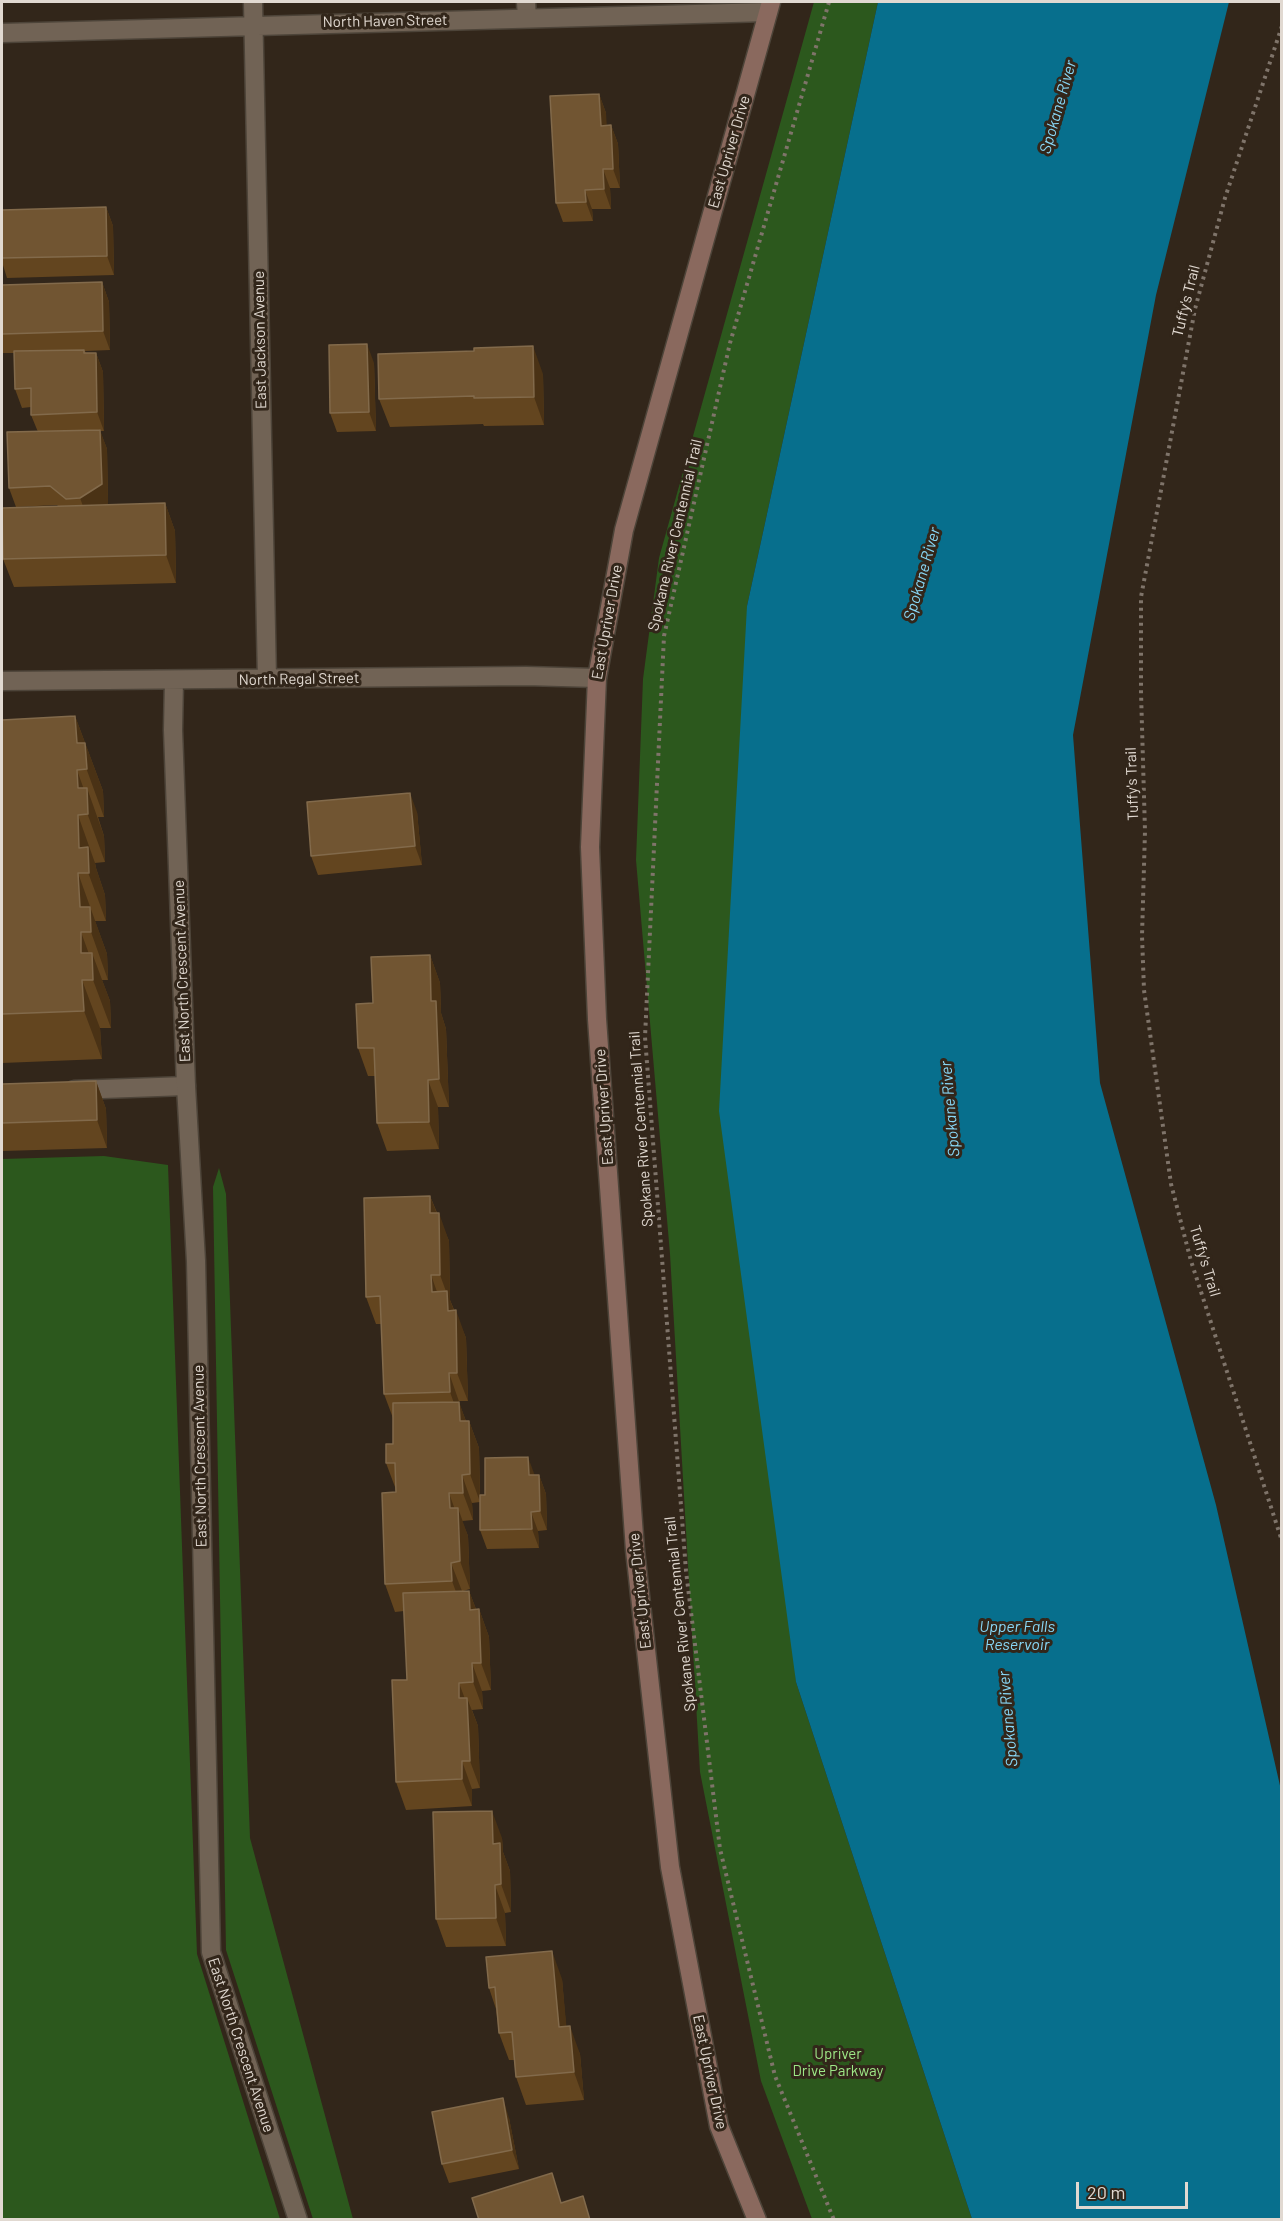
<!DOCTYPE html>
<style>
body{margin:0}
#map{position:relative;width:1283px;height:2221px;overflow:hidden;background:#32261a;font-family:Barlow,sans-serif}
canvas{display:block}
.frame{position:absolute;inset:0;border:3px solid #e1d9d1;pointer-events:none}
.scale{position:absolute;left:1076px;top:2182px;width:112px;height:27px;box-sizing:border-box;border:3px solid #e1d9d1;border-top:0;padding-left:8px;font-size:18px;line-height:21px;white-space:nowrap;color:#e1d9d1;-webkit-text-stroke:4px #32261a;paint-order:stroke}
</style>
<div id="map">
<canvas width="1283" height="2221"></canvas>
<div class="frame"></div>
<div class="scale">20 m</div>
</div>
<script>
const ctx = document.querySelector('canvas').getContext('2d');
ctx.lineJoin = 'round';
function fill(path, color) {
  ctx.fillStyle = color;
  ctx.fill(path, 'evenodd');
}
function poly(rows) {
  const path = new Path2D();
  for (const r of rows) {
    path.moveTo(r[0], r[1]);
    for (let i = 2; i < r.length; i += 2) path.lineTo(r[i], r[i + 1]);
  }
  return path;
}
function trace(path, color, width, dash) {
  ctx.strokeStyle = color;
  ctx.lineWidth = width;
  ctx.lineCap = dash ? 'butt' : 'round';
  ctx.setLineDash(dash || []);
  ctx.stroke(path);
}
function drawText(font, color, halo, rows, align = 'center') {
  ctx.font = font + ' Barlow,sans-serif';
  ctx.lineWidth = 6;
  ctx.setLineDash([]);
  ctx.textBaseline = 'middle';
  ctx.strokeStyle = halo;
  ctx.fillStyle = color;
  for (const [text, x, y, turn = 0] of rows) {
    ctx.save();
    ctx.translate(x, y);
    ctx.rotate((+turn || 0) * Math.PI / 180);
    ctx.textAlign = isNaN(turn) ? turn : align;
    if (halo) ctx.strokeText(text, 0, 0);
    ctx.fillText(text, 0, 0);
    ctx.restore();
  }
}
const green = poly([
 [814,2,878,2,747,606,796,1682,972,2219,812,2219,761,2081,700,1772,670,1254,636,860,643,679,659,558],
 [104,1156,168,1165,197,1954,280,2219,2,2219,2,1159],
 [219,1168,226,1194,250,1838,353,2219,313,2219,226,1950,213,1187]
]);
const water = poly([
 [878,2,1229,2,1156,295,1073,735,1100,1083,1216,1505,1281,1790,1281,2219,972,2219,796,1682,719,1111,747,606]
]);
const path = poly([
 [829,2,730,343,664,636,645,1037,686,1571,720,1849,775,2076,834,2220],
 [1282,26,1225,198,1195,309,1141,597,1141,692,1145,831,1142,936,1144,990,1171,1184,1191,1261,1282,1541]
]);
const lane = poly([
 [526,2,527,18],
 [74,1090,186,1086]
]);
const street = poly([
 [253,2,267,679],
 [2,33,768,12],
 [174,680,173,730,186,1086,196,1261,211,1952,298,2220],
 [2,681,526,676,597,678]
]);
const secondary = poly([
 [757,2220,719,2126,670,1867,635,1550,597,1019,590,847,597,678,624,530,771,2]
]);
const wall = poly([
 [599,94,606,113,606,125,611,125,618,144,620,188,610,188,611,209,592,209,593,221,563,222,556,203],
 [106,207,113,226,114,275,7,278,2,262,2,210],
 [102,282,109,302,110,350,85,351,86,353,96,353,103,372,104,431,100,431,107,449,108,503,106,505,165,503,175,531,176,583,14,587,3,559,58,506,57,505,16,507,9,488,38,432,31,415,31,407,22,408,15,389,14,353,3,353,2,348,2,285],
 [374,363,376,431,337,432,330,413],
 [543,374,544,425,484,426,483,424,390,427,379,399],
 [75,716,103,791,104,817,98,817,104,836,105,862,95,863,96,868,105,895,106,921,95,921,107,954,108,980,102,980,110,1001,111,1028,100,1028,102,1059,2,1063,2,720],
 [417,812,422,865,318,875,311,856],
 [430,955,440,983,441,1013,446,1029,449,1107,438,1107,439,1149,387,1151,377,1123,375,1076,368,1076,358,1048],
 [96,1081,106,1109,107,1148,2,1151,2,1084],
 [430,1196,449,1241,450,1300,466,1338,468,1401,459,1401,459,1403,466,1421,469,1421,479,1448,480,1495,485,1495,535,1475,539,1475,546,1494,547,1530,538,1531,539,1548,487,1549,480,1530,480,1502,472,1503,473,1520,462,1521,468,1536,470,1589,463,1591,469,1591,476,1609,479,1609,489,1637,491,1690,482,1691,483,1709,472,1710,478,1726,480,1788,472,1789,472,1806,406,1810,396,1782,407,1680,404,1611,395,1612,385,1584,396,1492,395,1487,386,1463,393,1444,393,1418,384,1394,381,1324,376,1324,366,1297],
 [502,1838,503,1852,510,1871,511,1912,505,1913,506,1946,446,1947,436,1919],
 [562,1979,566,2026,580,2054,584,2100,526,2105,516,2077,514,2060,509,2060,499,2033,496,2009,489,1988],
 [509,2118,519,2169,449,2183,442,2164]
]);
const shadedWall = poly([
 [599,94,606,113,608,145,601,126],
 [611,125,618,144,620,188,613,169],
 [603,169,610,188,611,209,604,189],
 [585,190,592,209,593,221,586,202],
 [106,207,113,226,114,275,107,256],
 [102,282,109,302,110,350,103,331],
 [367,344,374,363,376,431,369,412],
 [533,346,543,374,544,425,534,397],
 [96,353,103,372,104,431,97,412],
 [100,430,107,449,108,503,87,517,80,498],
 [165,503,175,531,176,583,166,555],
 [75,716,103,791,104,817,77,743],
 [77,770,87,798,87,788,104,836,105,862,78,788],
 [410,793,417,812,422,865,415,846],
 [78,815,95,863,96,868,105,895,106,921,79,848],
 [78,873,107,954,108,980,91,932,80,907],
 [81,932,93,965,92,953,110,1001,111,1028,93,980,81,953],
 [430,955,440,983,441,1013,446,1029,449,1107,439,1079,431,1001],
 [82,980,100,1028,102,1059,84,1011],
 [428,1080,438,1107,439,1149,429,1122],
 [96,1081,106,1109,107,1148,97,1120],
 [430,1196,439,1219,439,1213,449,1241,450,1300,456,1316,456,1310,466,1338,468,1401,457,1373,448,1311,447,1294,440,1275,430,1213],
 [431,1275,441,1303,432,1292],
 [449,1373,469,1430,469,1421,479,1448,480,1502,470,1474,460,1420,450,1392],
 [528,1457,535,1476,529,1475],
 [462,1475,472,1503,473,1520,463,1493],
 [539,1475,546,1494,547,1530,540,1511],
 [449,1493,458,1518,458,1508,468,1536,470,1589,460,1561,450,1508],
 [531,1512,538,1531,539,1548,532,1529],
 [451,1563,462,1591,462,1608,452,1581],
 [469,1591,479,1617,479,1609,489,1637,491,1690,481,1663,470,1610],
 [472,1663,482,1691,483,1709,473,1682],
 [459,1683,468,1707,467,1698,478,1726,480,1788,470,1761,459,1698],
 [462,1761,472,1789,472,1806,462,1779],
 [492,1811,502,1838,503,1852,510,1871,511,1912,501,1884,493,1844],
 [495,1885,505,1913,506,1946,496,1918],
 [552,1951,562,1979,569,2054,559,2027],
 [570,2026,580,2054,584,2100,574,2072],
 [503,2098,509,2118,519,2169,512,2150]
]);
const building = poly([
 [599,94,601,126,611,125,613,169,603,169,604,189,585,190,586,202,556,203,550,96,599,94],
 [106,207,107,256,2,258,2,210,106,207],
 [102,282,103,331,2,334,2,285,102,282],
 [367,344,369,412,330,413,329,345,367,344],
 [533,346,534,397,474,398,474,396,379,399,378,354,474,351,474,348,533,346],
 [84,350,84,353,96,353,97,412,31,415,31,388,15,389,14,351,84,350],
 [100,430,102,484,80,498,66,499,50,486,9,488,7,432,100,430],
 [165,503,166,555,3,559,2,508,165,503],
 [75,716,77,743,85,743,87,769,77,770,78,788,87,788,88,814,78,815,79,848,88,847,89,873,78,873,80,907,90,907,91,932,81,932,81,953,92,953,93,980,82,980,84,1011,2,1014,2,720,75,716],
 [410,793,415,846,311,856,307,802,410,793],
 [430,955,431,1001,436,1001,439,1079,428,1080,429,1122,377,1123,374,1048,358,1048,356,1004,373,1003,371,957,430,955],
 [96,1081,97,1120,2,1123,2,1084,96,1081],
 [430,1196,430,1213,439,1213,440,1275,431,1275,432,1292,447,1291,448,1311,456,1310,457,1373,449,1373,450,1392,384,1394,380,1296,366,1297,364,1198,430,1196],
 [459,1402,460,1421,469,1421,470,1474,462,1475,463,1493,449,1493,450,1508,458,1508,460,1561,451,1563,452,1581,385,1584,382,1493,396,1492,395,1463,386,1463,386,1444,393,1444,393,1403,459,1402],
 [528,1457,529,1475,539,1475,540,1511,531,1512,532,1529,480,1530,480,1495,485,1495,485,1458,528,1457],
 [469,1591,470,1610,479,1609,481,1663,472,1663,473,1682,459,1683,459,1698,467,1698,470,1761,462,1761,462,1779,396,1782,392,1680,407,1680,403,1593,469,1591],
 [492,1811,493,1844,500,1843,501,1884,495,1885,496,1918,436,1919,433,1812,492,1811],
 [552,1951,559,2027,570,2026,574,2072,516,2077,512,2032,499,2033,495,1987,489,1988,486,1957,552,1951],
 [503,2098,512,2150,442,2164,432,2112,503,2098],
 [552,2173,561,2203,583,2196,590,2220,479,2220,472,2198,552,2173]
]);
const streetNames = [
 ["North Haven Street",385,21,-1],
 ["East Upriver Drive",729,152,-74],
 ["Tuffy's Trail",1186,301,-76],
 ["East Jackson Avenue",260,340,-91],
 ["Spokane River Centennial Trail",675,535,-77],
 ["East Upriver Drive",607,622,-80],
 ["North Regal Street",299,679,-1],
 ["Tuffy's Trail",1132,784,-92],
 ["East North Crescent Avenue",182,971,-92],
 ["East Upriver Drive",604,1107,-94],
 ["Spokane River Centennial Trail",641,1129,-94],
 ["Tuffy's Trail",1205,1261,73],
 ["East North Crescent Avenue",200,1456,-91],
 ["East Upriver Drive",640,1591,-96],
 ["Spokane River Centennial Trail",680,1614,-96],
 ["East North Crescent Avenue",241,2045,72],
 ["East Upriver Drive",710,2072,78]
];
const parkNames = [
 ["Upriver",838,2054],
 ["Drive Parkway",838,2071]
];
const waterNames = [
 ["Spokane River",1058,107,-74],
 ["Spokane River",922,574,-74],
 ["Spokane River",950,1109,-95],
 ["Upper Falls",1017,1627],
 ["Reservoir",1017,1645],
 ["Spokane River",1008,1719,-95]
];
fill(green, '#2c581d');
fill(water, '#076f8d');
trace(lane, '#4d4439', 21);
trace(street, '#4d4439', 21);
trace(secondary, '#4d4439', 21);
trace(path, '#7f746a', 4, [3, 4.5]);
trace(lane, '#716355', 18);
trace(street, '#716355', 18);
trace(secondary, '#8a695e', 18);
fill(wall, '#63451f');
fill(shadedWall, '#4a3215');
fill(building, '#715532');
trace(building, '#826a4b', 1.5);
drawText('15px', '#e1d9d1', '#32261a', streetNames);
drawText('15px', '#9de786', '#32261a', parkNames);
drawText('italic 16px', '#88d7f6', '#32261a', waterNames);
</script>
